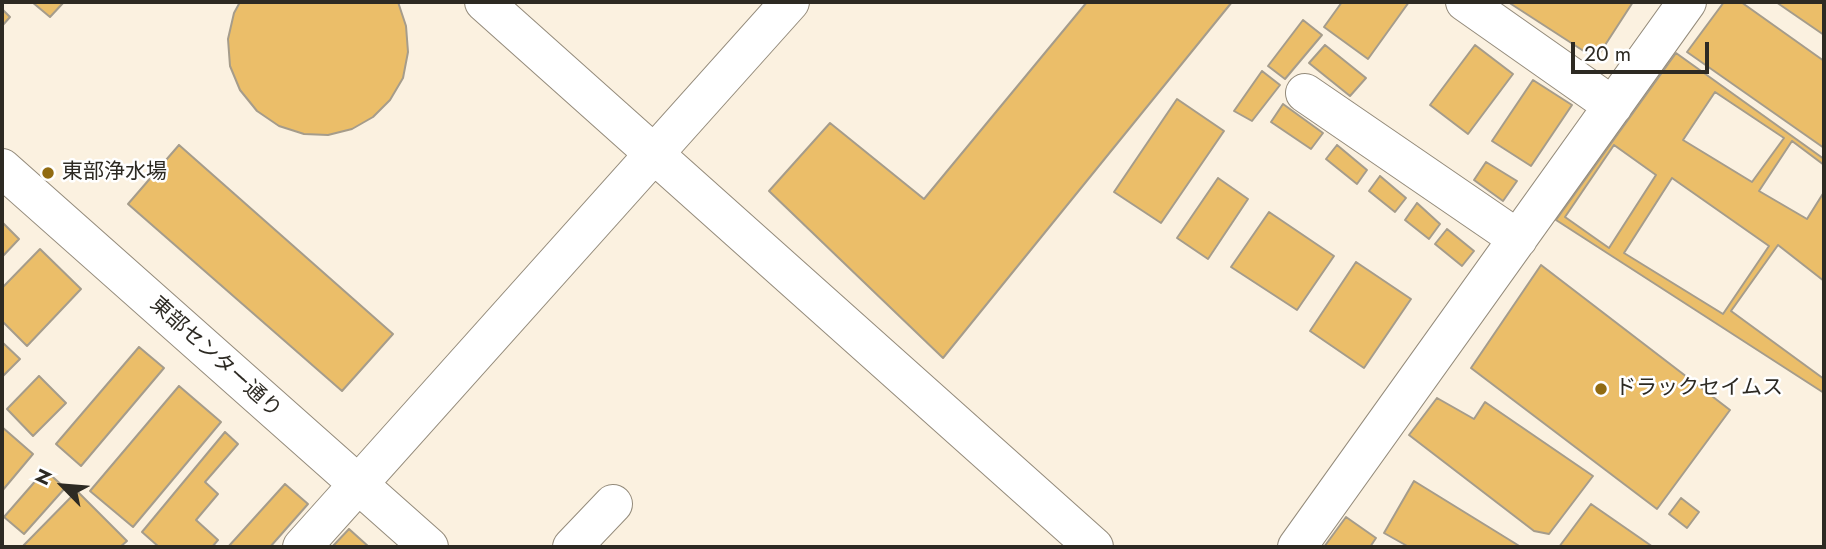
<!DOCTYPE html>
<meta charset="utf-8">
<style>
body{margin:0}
#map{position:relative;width:1826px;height:549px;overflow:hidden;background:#fbf1e0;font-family:Jost,sans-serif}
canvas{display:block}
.frame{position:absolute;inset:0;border:4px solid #2d2a23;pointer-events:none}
.north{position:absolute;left:28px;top:451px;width:70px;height:70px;-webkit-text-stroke:5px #fff;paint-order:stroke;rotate:295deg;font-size:19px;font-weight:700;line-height:28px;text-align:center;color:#2d2a23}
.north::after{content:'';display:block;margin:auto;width:24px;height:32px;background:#2d2a23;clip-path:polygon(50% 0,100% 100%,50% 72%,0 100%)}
.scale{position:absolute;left:1571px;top:42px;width:138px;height:32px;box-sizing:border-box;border:4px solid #2d2a23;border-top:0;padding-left:9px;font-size:21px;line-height:24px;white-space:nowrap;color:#2d2a23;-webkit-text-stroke:5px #fff;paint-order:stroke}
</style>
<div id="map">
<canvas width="1826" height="549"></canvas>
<div class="frame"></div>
<div class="north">N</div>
<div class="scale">20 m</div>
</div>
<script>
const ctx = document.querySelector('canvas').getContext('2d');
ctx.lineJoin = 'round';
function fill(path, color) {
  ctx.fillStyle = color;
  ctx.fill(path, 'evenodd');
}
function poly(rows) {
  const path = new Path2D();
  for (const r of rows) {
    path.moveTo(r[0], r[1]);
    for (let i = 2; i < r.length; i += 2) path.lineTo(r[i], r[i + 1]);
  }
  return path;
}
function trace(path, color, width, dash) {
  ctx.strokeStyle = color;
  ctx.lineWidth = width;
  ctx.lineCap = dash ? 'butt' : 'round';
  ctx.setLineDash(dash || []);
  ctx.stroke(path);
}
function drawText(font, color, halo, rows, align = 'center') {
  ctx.font = font + ' Jost,"Noto Sans JP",sans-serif';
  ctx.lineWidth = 5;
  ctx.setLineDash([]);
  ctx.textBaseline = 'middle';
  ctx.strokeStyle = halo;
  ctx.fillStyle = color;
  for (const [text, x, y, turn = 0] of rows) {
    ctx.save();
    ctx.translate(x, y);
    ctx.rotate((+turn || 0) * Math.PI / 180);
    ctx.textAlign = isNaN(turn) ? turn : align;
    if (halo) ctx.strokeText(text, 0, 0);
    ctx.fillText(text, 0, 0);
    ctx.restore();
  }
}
const building = poly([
 [32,2,64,2,50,17,32,2],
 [240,2,398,2,406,26,408,52,403,78,390,100,373,117,352,129,328,135,304,134,279,126,257,111,240,90,230,66,228,39,234,13,240,2],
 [1087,2,1232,2,943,358,769,191,830,123,924,199,1087,2],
 [1342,2,1409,2,1368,59,1324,27,1342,2],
 [1508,2,1633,2,1596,59,1508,2],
 [1724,2,1741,2,1824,61,1824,148,1687,52,1724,2],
 [1776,2,1824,2,1824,35,1776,2],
 [2,9,10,17,2,26,2,9],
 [1303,20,1322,35,1285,79,1268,66,1303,20],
 [1325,45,1366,78,1350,96,1309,63,1325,45],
 [1475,45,1513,74,1468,134,1430,105,1475,45],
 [1676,53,1824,159,1824,393,1556,220,1676,53],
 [1262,71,1280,85,1252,121,1234,111,1262,71],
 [1533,80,1572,105,1531,166,1492,141,1533,80],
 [1715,92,1784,138,1752,182,1683,140,1715,92],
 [1177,99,1224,131,1161,223,1114,192,1177,99],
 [1283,104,1323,133,1311,149,1271,122,1283,104],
 [1792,141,1824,165,1824,192,1807,219,1759,191,1792,141],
 [179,145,393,334,342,391,128,204,179,145],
 [1337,145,1367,170,1357,184,1326,159,1337,145],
 [1614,145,1656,175,1609,248,1565,217,1614,145],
 [1486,162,1517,181,1503,201,1474,180,1486,162],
 [1380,176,1406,198,1395,212,1369,191,1380,176],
 [1218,178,1248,199,1208,259,1177,238,1218,178],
 [1672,178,1769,246,1723,314,1624,253,1672,178],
 [1417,203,1440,224,1429,239,1405,220,1417,203],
 [1269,212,1334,256,1297,310,1231,267,1269,212],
 [2,222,19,239,2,257,2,222],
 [1447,229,1474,251,1462,266,1435,244,1447,229],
 [1778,245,1824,281,1824,379,1731,311,1778,245],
 [40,249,81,289,27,346,2,321,2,288,40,249],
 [1356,262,1411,299,1364,368,1310,331,1356,262],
 [1541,265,1730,410,1657,509,1471,368,1541,265],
 [2,342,20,359,2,377,2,342],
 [139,347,164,368,81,466,56,444,139,347],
 [39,376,66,403,33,436,7,409,39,376],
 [179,386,221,422,133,527,90,491,179,386],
 [1437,398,1474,419,1485,402,1593,476,1549,534,1534,531,1409,435,1437,398],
 [2,427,33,454,2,491,2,427],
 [225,432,238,444,205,482,218,494,196,520,218,540,212,547,159,547,142,532,225,432],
 [45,470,65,488,24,534,4,517,45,470],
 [1414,481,1521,547,1409,547,1384,533,1414,481],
 [285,484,308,504,270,547,228,547,285,484],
 [77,491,127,541,120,547,22,547,77,491],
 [1681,498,1699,512,1687,528,1669,514,1681,498],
 [1591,504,1653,547,1559,547,1591,504],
 [1346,517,1376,538,1370,547,1324,547,1346,517],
 [349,529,369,547,332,547,349,529]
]);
const minor = poly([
 [484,2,1094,547],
 [1465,2,1613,106],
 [1305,93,1518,239],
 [2,168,429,547],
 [302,547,790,2],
 [572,547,613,504],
 [1297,547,1687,2]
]);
const markers = [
 [48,173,7,"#916b11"],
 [1601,389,7,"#916b11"]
];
const poiNames = [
 ["東部浄水場",62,173],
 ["ドラックセイムス",1615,389]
];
const streetNames = [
 ["東部センター通り",215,358,42]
];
fill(building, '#ebbe69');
trace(building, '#a59c8b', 2);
trace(minor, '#948b7b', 40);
trace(minor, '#fff', 38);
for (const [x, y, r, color] of markers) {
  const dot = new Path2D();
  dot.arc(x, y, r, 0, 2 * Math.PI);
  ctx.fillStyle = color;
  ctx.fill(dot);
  trace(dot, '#fff', 2.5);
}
drawText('21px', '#2d2a23', '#fff', poiNames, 'left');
drawText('21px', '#2d2a23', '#fff', streetNames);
</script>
